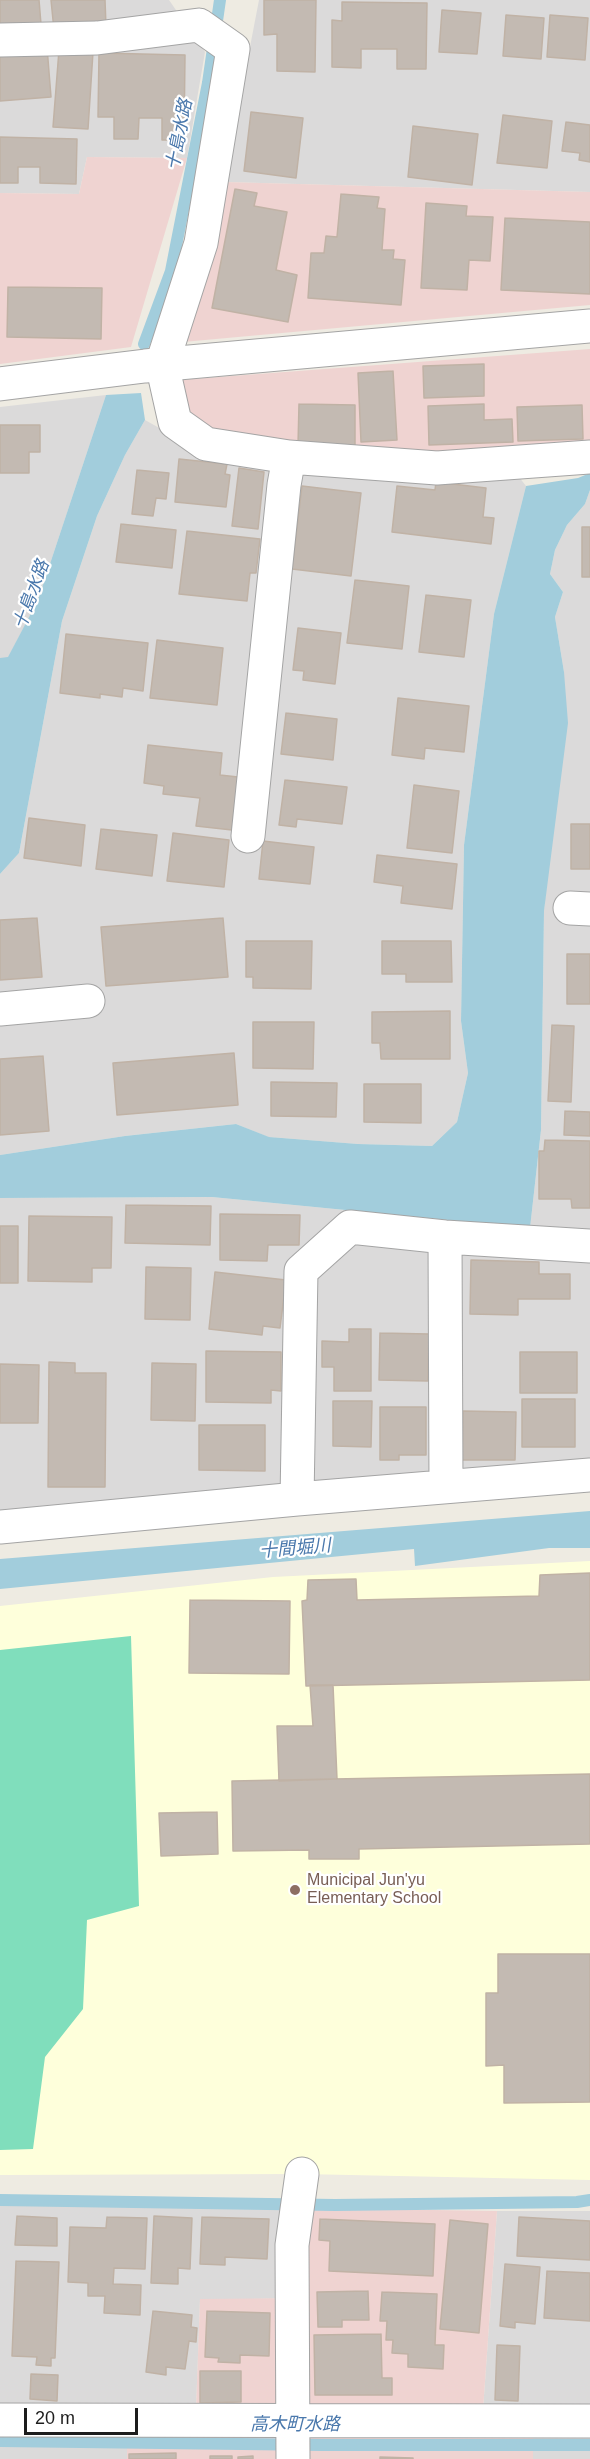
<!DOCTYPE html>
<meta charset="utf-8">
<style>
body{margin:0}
#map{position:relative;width:590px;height:2459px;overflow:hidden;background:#eeebe2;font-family:Arial,sans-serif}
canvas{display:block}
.scale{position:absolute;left:24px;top:2408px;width:114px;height:27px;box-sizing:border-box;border:3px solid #1d1d1d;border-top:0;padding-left:8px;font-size:18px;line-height:21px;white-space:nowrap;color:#1d1d1d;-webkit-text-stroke:4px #fff;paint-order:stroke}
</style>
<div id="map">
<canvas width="590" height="2459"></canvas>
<div class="scale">20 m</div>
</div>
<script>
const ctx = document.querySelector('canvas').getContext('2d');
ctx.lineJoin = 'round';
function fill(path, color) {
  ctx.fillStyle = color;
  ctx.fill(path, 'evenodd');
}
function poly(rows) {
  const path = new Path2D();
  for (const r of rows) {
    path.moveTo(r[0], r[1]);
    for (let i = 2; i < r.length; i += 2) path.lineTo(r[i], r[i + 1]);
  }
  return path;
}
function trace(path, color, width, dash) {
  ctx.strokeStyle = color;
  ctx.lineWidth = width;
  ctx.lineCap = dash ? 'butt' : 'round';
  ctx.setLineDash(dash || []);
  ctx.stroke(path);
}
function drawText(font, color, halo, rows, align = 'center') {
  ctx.font = font + ' Arial,"Noto Sans JP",sans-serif';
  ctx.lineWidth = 4.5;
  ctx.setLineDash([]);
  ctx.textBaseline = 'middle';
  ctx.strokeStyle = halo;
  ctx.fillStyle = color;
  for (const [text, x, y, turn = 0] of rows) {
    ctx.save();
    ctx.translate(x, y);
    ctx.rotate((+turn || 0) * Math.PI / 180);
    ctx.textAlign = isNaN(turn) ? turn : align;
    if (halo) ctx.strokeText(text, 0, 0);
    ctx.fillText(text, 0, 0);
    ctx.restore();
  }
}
const residential = poly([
 [0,0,169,0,205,52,187,158,87,157,79,194,0,193],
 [259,0,590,0,590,192,224,182],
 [106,395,38,600,8,658,0,658,0,407],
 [145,420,204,453,512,468,526,486,494,614,464,845,461,1021,468,1073,457,1122,432,1146,358,1144,268,1137,236,1124,125,1136,0,1155,0,874,19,853,62,621,97,516,125,455],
 [590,490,590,1467,0,1512,0,1198,212,1197,530,1228,541,1130,544,911,564,672,555,617,563,592,550,574,555,550,567,525,585,504],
 [0,2205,307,2208,304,2298,200,2300,195,2438,127,2439,127,2459,0,2459],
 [497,2211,590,2211,590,2459,533,2459,533,2437,481,2438]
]);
const commercial = poly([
 [87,157,187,158,131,347,0,364,0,193,79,194],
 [224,182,590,192,590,305,183,342],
 [590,349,590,450,431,462,237,445,185,423,179,380],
 [307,2208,497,2211,481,2438,533,2437,533,2459,127,2459,127,2439,195,2438,200,2299,304,2298]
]);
const education = poly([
 [590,1561,590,2180,302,2174,0,2175,0,1606,273,1577]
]);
const pitch = poly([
 [131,1636,139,1906,87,1920,83,2009,45,2057,33,2149,0,2150,0,1650]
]);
const water = poly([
 [141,393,145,420,125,455,97,516,62,621,19,853,0,874,0,658,8,657,38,600,106,395],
 [590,473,590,490,585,504,567,525,555,550,550,574,563,592,555,617,564,672,568,723,544,911,541,1130,530,1228,212,1197,0,1198,0,1155,125,1136,236,1124,269,1137,358,1144,432,1146,457,1122,468,1073,461,1021,464,845,494,614,526,486,578,478],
 [590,1511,590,1548,549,1548,415,1566,414,1549,0,1589,0,1559]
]);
const stream = poly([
 [144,344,171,271,208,83,220,0],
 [0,2200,335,2205,577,2202,590,2200],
 [0,2441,322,2445,590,2445]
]);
const building = poly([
 [0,0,39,0,41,24,0,27,0,0],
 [51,0,105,0,106,26,54,30,51,0],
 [264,0,316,0,315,72,277,71,277,34,264,35,264,0],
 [342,2,427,3,426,69,397,69,397,49,361,49,361,68,332,67,332,20,342,21,342,2],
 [442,10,481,13,477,54,439,52,442,10],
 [506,15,544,18,541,59,503,56,506,15],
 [550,15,588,18,585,60,547,57,550,15],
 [47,47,51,97,0,101,0,51,47,47],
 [59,50,93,52,88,129,53,127,59,50],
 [99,53,185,55,184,140,162,140,162,118,139,118,138,139,114,139,114,117,98,117,99,53],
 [251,112,303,118,296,178,244,171,251,112],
 [503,115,552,121,547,168,497,163,503,115],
 [566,122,590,125,590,162,579,160,580,153,562,151,566,122],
 [413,126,478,134,472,185,408,177,413,126],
 [0,137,77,139,76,184,40,183,40,167,18,167,18,183,0,183,0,137],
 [235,189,257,193,254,206,287,212,276,270,297,275,288,322,212,308,235,189],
 [341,194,379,197,377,208,385,209,382,250,394,250,393,259,405,260,401,305,308,298,311,253,324,253,326,236,337,237,341,194],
 [426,203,467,206,466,216,493,217,490,261,469,260,467,290,421,288,426,203],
 [505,218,590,222,590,294,501,290,505,218],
 [8,287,102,288,101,339,7,337,8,287],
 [484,364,484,396,424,398,423,366,484,364],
 [393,371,397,440,361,442,358,373,393,371],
 [299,404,355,405,355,446,298,445,299,404],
 [484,404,484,420,512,419,513,442,429,445,428,406,484,404],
 [582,405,583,439,518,441,517,407,582,405],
 [0,425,40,425,40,452,29,452,29,473,0,473,0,425],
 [179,459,227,464,225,474,230,475,226,507,175,502,179,459],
 [239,468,264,472,258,529,232,526,239,468],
 [137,470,169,473,166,499,156,498,153,516,132,514,137,470],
 [436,482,486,488,483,517,494,518,491,544,392,532,397,486,435,490,436,482],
 [302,486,361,493,351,576,292,569,302,486],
 [121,524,176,530,172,568,116,562,121,524],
 [582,527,590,527,590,577,582,577,582,527],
 [187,531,260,539,256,573,250,573,247,601,179,594,187,531],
 [355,580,409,586,402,649,347,643,355,580],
 [426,595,471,600,464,657,419,652,426,595],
 [298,628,341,633,335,684,303,680,304,671,293,670,298,628],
 [66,634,148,643,143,691,123,688,122,697,100,694,100,698,60,693,66,634],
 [157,640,223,648,217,705,150,698,157,640],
 [398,698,469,706,464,752,425,748,424,759,392,755,398,698],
 [286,713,337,719,333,760,281,754,286,713],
 [148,745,222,753,220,775,238,777,232,830,196,826,200,798,163,794,164,786,144,783,148,745],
 [285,780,347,787,342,824,297,819,296,827,279,825,285,780],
 [414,785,459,791,452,853,407,848,414,785],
 [29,818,85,825,81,866,24,858,29,818],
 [571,824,590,824,590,869,571,869,571,824],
 [101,829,157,835,152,876,96,869,101,829],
 [173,833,229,840,224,887,167,881,173,833],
 [263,841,314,847,310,884,259,879,263,841],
 [377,855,457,864,452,909,401,903,403,886,374,882,377,855],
 [37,918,42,977,0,980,0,920,37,918],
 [223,918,228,977,106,986,101,927,223,918],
 [246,941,312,941,311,989,253,988,253,977,246,977,246,941],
 [382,941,451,941,452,982,406,982,406,974,382,974,382,941],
 [567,954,590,954,590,1004,567,1004,567,954],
 [450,1011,450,1059,381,1059,380,1043,372,1043,372,1012,450,1011],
 [253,1022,314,1022,313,1069,253,1068,253,1022],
 [552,1025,574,1026,571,1102,548,1101,552,1025],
 [234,1053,238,1105,117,1115,113,1063,234,1053],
 [43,1056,49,1131,0,1135,0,1059,43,1056],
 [271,1082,337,1083,336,1117,271,1116,271,1082],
 [364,1084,421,1084,421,1123,364,1122,364,1084],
 [565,1111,590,1112,590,1136,564,1135,565,1111],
 [545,1140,590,1141,590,1208,572,1208,571,1199,539,1199,539,1151,544,1151,545,1140],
 [126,1205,211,1206,210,1245,125,1243,126,1205],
 [220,1214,300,1215,299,1245,268,1245,267,1261,220,1260,220,1214],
 [29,1216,112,1217,111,1268,92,1268,92,1282,28,1281,29,1216],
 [0,1226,18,1226,18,1283,0,1283,0,1226],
 [471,1260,539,1262,539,1274,570,1274,570,1299,518,1299,518,1315,470,1314,471,1260],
 [146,1267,191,1268,190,1320,145,1319,146,1267],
 [215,1272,286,1280,280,1328,263,1326,262,1335,209,1329,215,1272],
 [349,1329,371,1329,371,1391,334,1391,334,1367,322,1367,322,1341,349,1342,349,1329],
 [380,1333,429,1334,428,1381,379,1380,380,1333],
 [206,1351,281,1352,281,1391,271,1390,271,1403,206,1402,206,1351],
 [520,1352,577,1352,577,1393,520,1393,520,1352],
 [49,1362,75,1363,75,1373,106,1373,105,1487,48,1487,49,1362],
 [152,1363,196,1364,195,1421,151,1420,152,1363],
 [0,1364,39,1365,38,1423,0,1423,0,1364],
 [522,1399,575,1399,575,1447,522,1447,522,1399],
 [333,1401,372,1401,371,1447,333,1446,333,1401],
 [380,1407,426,1407,426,1455,399,1455,399,1460,380,1460,380,1407],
 [463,1411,516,1412,515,1460,462,1460,463,1411],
 [199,1425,265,1425,265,1471,199,1470,199,1425],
 [590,1573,590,1680,306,1686,302,1601,307,1600,308,1580,356,1579,357,1600,539,1596,540,1575,590,1573],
 [190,1600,290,1601,289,1674,189,1673,190,1600],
 [310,1685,333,1685,337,1779,279,1781,277,1726,313,1726,310,1685],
 [590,1774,590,1844,359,1849,359,1859,309,1859,309,1850,233,1851,232,1781,590,1774],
 [217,1812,218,1854,161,1856,159,1813,217,1812],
 [498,1954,590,1954,590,2102,504,2103,504,2065,486,2066,486,1993,498,1993,498,1954],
 [17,2216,57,2218,57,2246,15,2245,17,2216],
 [154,2216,192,2218,190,2269,178,2268,178,2284,151,2283,154,2216],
 [107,2217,147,2218,145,2269,114,2268,113,2284,141,2285,140,2315,104,2313,105,2296,88,2296,88,2283,68,2282,70,2227,106,2228,107,2217],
 [202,2217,269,2219,267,2259,225,2257,225,2265,200,2264,202,2217],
 [519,2217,590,2221,590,2260,517,2256,519,2217],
 [320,2219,435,2224,433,2276,329,2271,330,2241,319,2240,320,2219],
 [450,2220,488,2224,479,2333,440,2329,450,2220],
 [16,2261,59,2262,55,2358,51,2358,51,2366,36,2365,37,2357,12,2356,16,2261],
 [505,2264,540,2267,535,2324,515,2322,515,2328,500,2326,505,2264],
 [547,2271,590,2273,590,2321,544,2318,547,2271],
 [368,2291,369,2320,342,2320,342,2327,318,2327,317,2292,368,2291],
 [382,2292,437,2294,435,2345,444,2345,443,2369,408,2367,408,2354,392,2353,393,2340,386,2340,387,2321,380,2321,382,2292],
 [153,2311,192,2315,191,2327,197,2328,196,2342,189,2341,185,2369,166,2367,166,2375,146,2372,153,2311],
 [207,2311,270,2313,269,2356,240,2355,240,2363,218,2362,219,2358,205,2357,207,2311],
 [381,2334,382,2378,392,2378,392,2395,315,2395,314,2335,381,2334],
 [497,2345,520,2346,518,2401,495,2400,497,2345],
 [200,2371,241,2371,241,2402,200,2403,200,2371],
 [31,2374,58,2375,57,2401,30,2399,31,2374],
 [176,2453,176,2459,129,2459,129,2454,176,2453],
 [210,2456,232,2456,232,2459,210,2459,210,2456],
 [253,2456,253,2459,238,2459,238,2457,253,2456],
 [380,2457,413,2458,413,2459,380,2459,380,2457]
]);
const minor = poly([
 [0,40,97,38,199,25,233,49,201,243,162,364,175,422,206,444,289,457,284,485,248,836],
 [289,457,437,468,590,457],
 [570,908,590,909],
 [0,1009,88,1001],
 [445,1237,446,1486],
 [297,1499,301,1271,350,1227,445,1237,590,1246],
 [0,1527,297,1499,590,1475],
 [0,2420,590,2421],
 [293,2459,292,2245,302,2174]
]);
const tertiary = poly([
 [0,384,145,366,590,326]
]);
const markers = [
 [295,1890,6,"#8d6e63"]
];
const educationNames = [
 ["Municipal Jun'yu",307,1881],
 ["Elementary School",307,1899]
];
const waterNames = [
 ["十島水路",180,135,-79],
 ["十島水路",32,595,-70],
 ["十間堀川",295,1549,-5],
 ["高木町水路",295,2425]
];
fill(residential, '#dbdada');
fill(commercial, '#efd3d1');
fill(education, '#feffdb');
fill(pitch, '#80debc');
fill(water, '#a2cddc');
trace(stream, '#a2cddc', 12);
fill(building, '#c3bab2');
trace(building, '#c0b2a5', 1.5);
trace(minor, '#a4a4a4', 35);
trace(tertiary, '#a4a4a4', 35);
trace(minor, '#fff', 33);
trace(tertiary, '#fff', 33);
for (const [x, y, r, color] of markers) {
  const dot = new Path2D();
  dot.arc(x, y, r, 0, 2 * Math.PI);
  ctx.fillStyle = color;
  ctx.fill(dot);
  trace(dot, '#fff', 2);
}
drawText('16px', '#785e54', '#fff', educationNames, 'left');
drawText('italic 18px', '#4a78ac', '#fff', waterNames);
</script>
